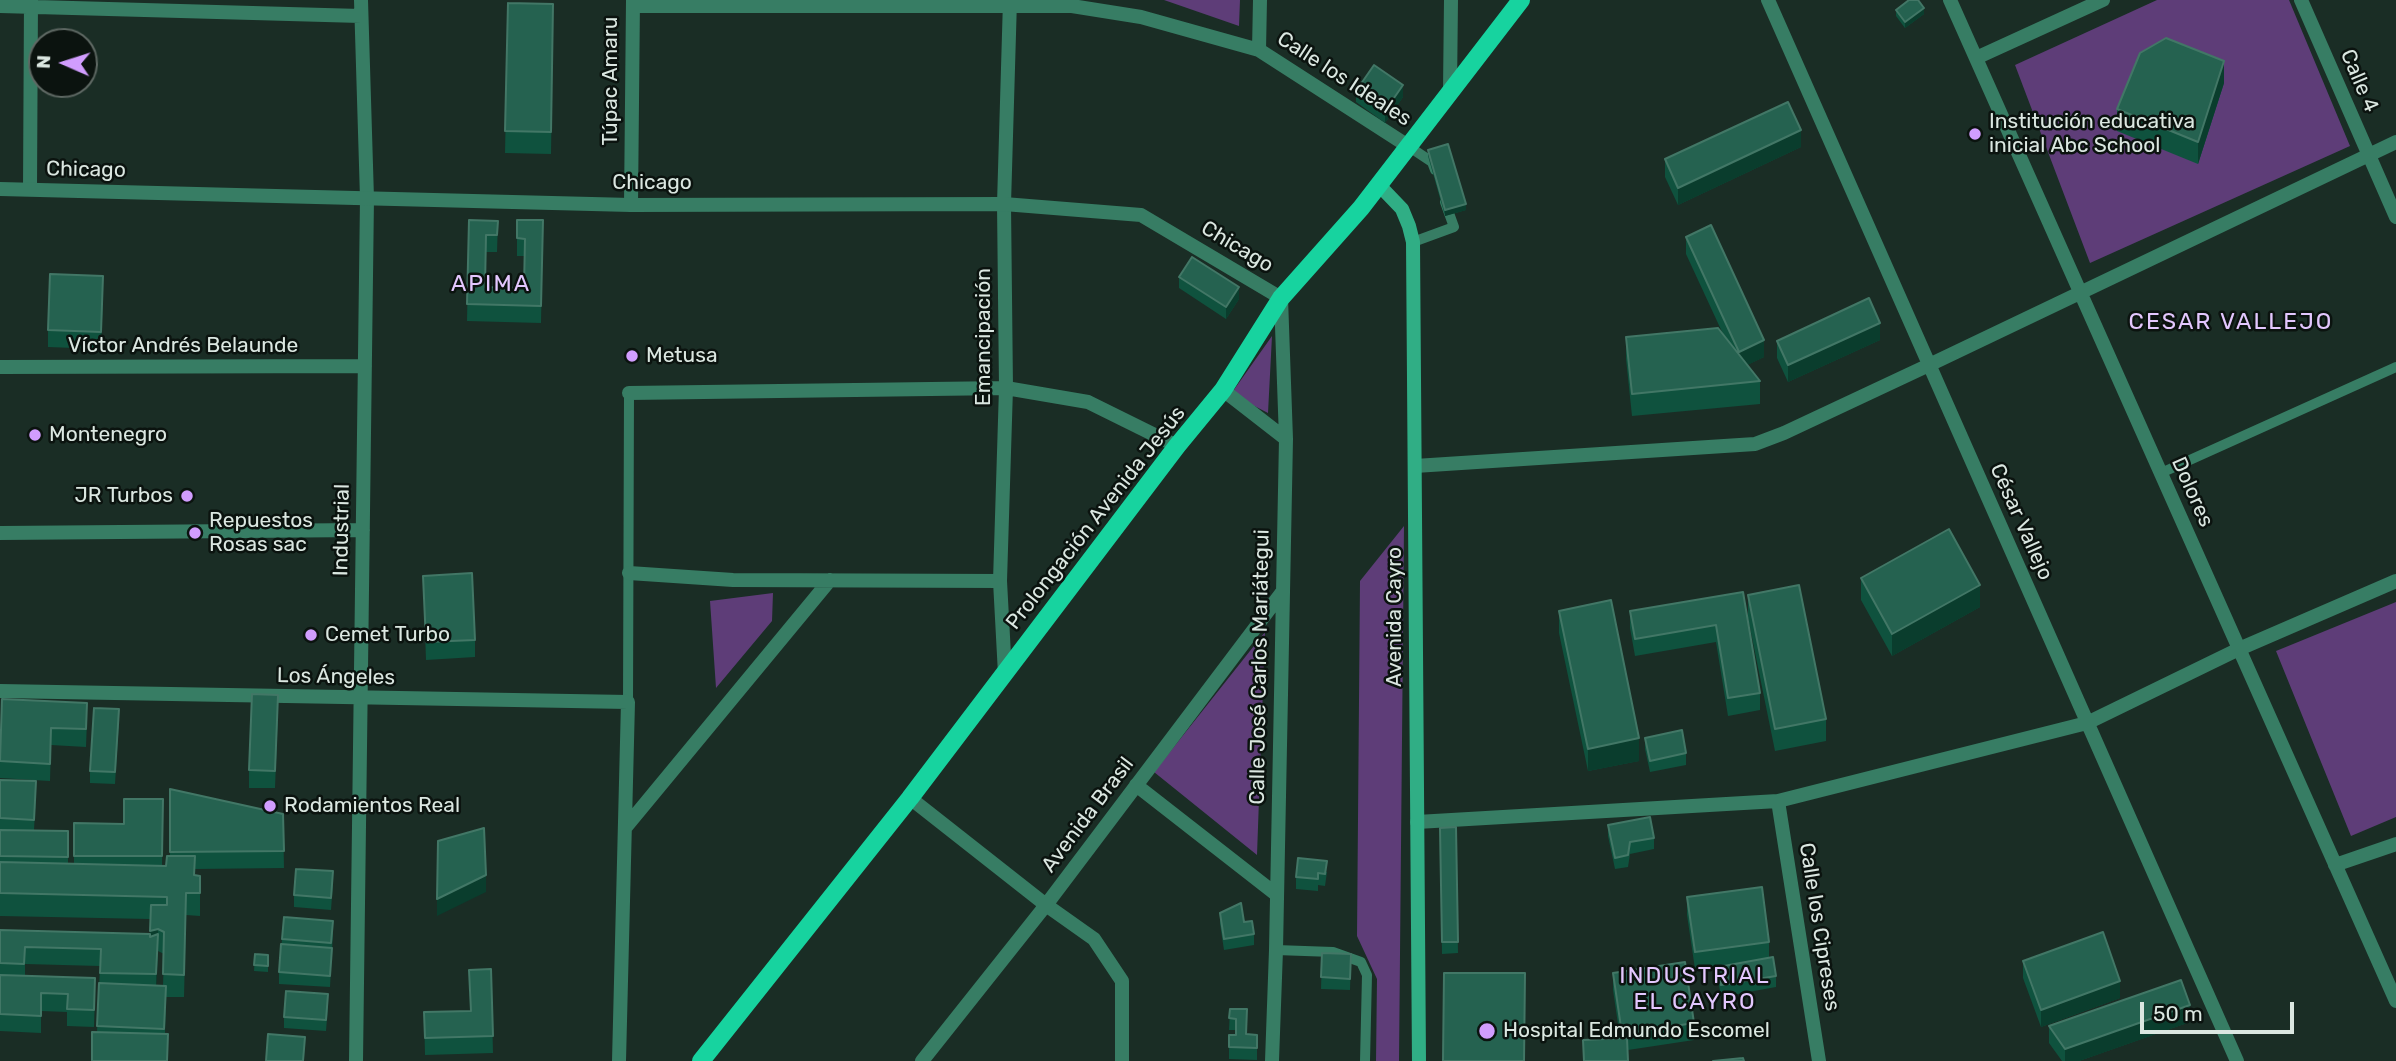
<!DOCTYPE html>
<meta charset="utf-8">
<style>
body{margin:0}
#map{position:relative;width:2396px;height:1061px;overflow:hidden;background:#1a2d25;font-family:Rubik,sans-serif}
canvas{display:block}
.north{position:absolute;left:28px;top:28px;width:70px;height:70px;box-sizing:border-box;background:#0b130f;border:2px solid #5e6863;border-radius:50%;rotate:273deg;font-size:19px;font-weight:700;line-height:28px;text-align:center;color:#dbe7e1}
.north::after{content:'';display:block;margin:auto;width:24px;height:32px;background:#d19dfe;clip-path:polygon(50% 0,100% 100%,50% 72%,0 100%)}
.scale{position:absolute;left:2140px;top:1002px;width:154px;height:32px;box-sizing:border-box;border:4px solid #dbe7e1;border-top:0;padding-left:9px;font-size:21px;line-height:24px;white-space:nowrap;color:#dbe7e1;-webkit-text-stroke:5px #0b130f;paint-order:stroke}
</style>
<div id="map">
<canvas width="2396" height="1061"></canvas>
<div class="north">N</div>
<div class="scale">50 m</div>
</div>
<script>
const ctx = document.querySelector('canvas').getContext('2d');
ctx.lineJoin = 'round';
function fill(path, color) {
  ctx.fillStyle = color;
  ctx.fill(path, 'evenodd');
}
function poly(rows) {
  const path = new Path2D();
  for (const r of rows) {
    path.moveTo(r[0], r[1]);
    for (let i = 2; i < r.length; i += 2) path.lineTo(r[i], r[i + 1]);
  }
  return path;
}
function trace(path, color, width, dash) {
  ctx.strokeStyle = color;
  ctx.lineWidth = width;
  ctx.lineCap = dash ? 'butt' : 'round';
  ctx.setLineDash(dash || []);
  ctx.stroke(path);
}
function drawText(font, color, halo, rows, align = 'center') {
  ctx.font = font + ' Rubik,sans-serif';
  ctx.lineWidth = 5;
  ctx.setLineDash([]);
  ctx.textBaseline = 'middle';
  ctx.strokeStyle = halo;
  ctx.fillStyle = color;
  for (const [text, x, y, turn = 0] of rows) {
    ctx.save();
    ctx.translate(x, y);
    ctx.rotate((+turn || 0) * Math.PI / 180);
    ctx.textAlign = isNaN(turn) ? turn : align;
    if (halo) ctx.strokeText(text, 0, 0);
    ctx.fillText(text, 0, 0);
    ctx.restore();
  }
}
const green = poly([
 [1164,0,1240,0,1239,26],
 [2157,0,2289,0,2350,146,2090,263,2015,65],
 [1272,336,1268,413,1231,394],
 [1404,526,1399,1061,1376,1061,1377,979,1357,936,1360,581],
 [773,593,772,621,716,688,710,601],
 [2396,602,2396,817,2351,836,2276,651],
 [1265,632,1257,855,1154,772]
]);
const service = poly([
 [1408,146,1432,162,1435,170],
 [1413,242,1454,227,1445,202],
 [2161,473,2396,367],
 [628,702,629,393],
 [1276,950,1333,952,1361,962,1367,975,1365,1061]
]);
const minor = poly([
 [1768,0,2237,1061],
 [1950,0,2396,1001],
 [2301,0,2396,217],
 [0,6,361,16],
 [633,6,1072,6,1141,17,1259,50,1408,146],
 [1259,50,1260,0],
 [1976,58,2103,0],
 [30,189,31,0],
 [631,205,633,0],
 [0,367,365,366],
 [1223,390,1286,439],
 [629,393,1006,388,1088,402,1177,446],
 [1415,466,1755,444,1784,433,1929,365,2396,142],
 [0,533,363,530],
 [629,573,733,580,1000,581],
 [1005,674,1000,581,1006,388,1004,204,1010,0],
 [0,691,628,702,619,1061],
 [1136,785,1277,895],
 [910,798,1046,905,1094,939,1122,981,1122,1061],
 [1778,801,1819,1061],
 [1417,822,1778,801,2087,723,2239,649,2396,581],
 [625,828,830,580],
 [2335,865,2396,844],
 [356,1061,367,198,361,0],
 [922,1061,1046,905,1283,591],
 [1272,1061,1276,950,1286,439,1281,298]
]);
const tertiary = poly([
 [1450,90,1451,0],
 [0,189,631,205,1004,204,1141,215,1281,298]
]);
const secondary = poly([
 [1379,185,1402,209,1409,226,1413,242,1419,1061]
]);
const primary = poly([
 [701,1061,910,798,1177,446,1223,390,1281,298,1361,208,1521,0]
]);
const wall = poly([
 [508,3,553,26,551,154,505,153],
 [1896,10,1924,14,1905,28,1896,16],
 [2224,83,2198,164,2117,131,2117,109],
 [1356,91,1403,97,1385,123,1356,102],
 [1801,147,1678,205,1665,177,1665,159],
 [1428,150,1466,210,1445,216,1428,156],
 [469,220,498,221,497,252,486,252,485,287,524,288,525,256,517,256,517,220,543,220,541,323,467,321],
 [1686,237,1764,357,1747,365,1760,381,1760,404,1632,416,1626,359,1626,337,1723,334,1686,254],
 [1179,277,1239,299,1226,319,1179,288],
 [103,293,101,349,48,347,48,330],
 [1880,340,1788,382,1777,358,1777,341],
 [423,576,475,640,475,657,426,660],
 [1861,578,1980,607,1892,656,1861,600],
 [1743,592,1760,693,1760,710,1728,716,1716,642,1635,656,1630,628,1630,611],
 [1748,595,1826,719,1826,741,1775,751,1748,618],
 [1559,611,1639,761,1588,771,1559,633],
 [278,712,275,788,249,788,249,770],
 [87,720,86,747,51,745,50,781,0,778,0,738],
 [119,721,115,784,90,783,90,771],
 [1645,738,1686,753,1686,765,1650,772,1645,749],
 [0,780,36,793,34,830,68,831,68,864,74,864,74,823,124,824,163,799,162,866,166,866,170,856,170,789,283,814,284,868,195,869,195,875,200,876,200,916,186,915,184,997,166,997,165,1034,168,1034,168,1061,92,1061,97,1032,100,966,25,964,25,976,95,995,94,1027,67,1026,67,1012,41,1011,41,1033,0,1031,0,930,150,934,150,919,0,916,0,830,15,830,0,830],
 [158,951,164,954,163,986,156,986],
 [1608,825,1654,838,1654,849,1630,854,1628,867,1615,869,1608,836],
 [1456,827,1458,953,1442,954,1440,828],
 [1327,872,1325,886,1318,885,1318,891,1296,889,1296,877],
 [333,883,331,910,294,907,294,895],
 [1687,897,1769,942,1769,958,1776,976,1776,987,1721,997,1718,979,1718,967,1745,962,1695,969,1687,915],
 [1220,913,1244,922,1254,934,1254,945,1224,950,1220,924],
 [284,917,333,933,330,987,279,984,279,972],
 [1322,953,1351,954,1350,990,1321,989],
 [255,954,268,955,268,972,254,971],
 [2023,961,2120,998,2041,1027,2023,978],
 [491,969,493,1053,425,1055,424,1012,470,1011],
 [1613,973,1694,1023,1694,1040,1628,1050,1628,1061,1583,1061,1583,1040,1620,1038,1613,990],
 [328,1006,326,1031,284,1028,284,1017],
 [1230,1009,1246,1034,1257,1035,1257,1060,1229,1059,1229,1035,1236,1035,1236,1030,1229,1030],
 [2190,1022,2079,1061,2062,1061,2049,1043,2049,1026]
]);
const shadedWall = poly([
 [1924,8,1924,14,1905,28,1905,22],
 [2224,61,2224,83,2198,164,2198,142],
 [1403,85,1403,97,1385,123,1385,111],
 [1801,130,1801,147,1678,205,1678,188],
 [1466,204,1466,210,1445,216,1445,210],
 [1239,287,1239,299,1226,319,1226,307],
 [1880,323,1880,340,1788,382,1788,365],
 [1764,340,1764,357,1739,369,1739,352],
 [1980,585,1980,607,1892,656,1892,634],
 [1639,738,1639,761,1588,771,1588,749],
 [486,875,486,892,437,916,437,899],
 [158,929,158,951,156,991,156,974,150,954,150,931],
 [2120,981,2120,998,2041,1027,2041,1010],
 [2190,1005,2190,1022,2079,1061,2065,1061,2065,1049]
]);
const building = poly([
 [1909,0,1918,0,1924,8,1905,22,1896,10,1909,0],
 [508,3,553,4,551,132,505,131,508,3],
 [2166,38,2224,61,2198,142,2117,109,2140,53,2166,38],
 [1374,65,1403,85,1385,111,1356,91,1374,65],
 [1788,102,1801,130,1678,188,1665,159,1788,102],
 [1448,144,1466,204,1445,210,1428,150,1448,144],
 [469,220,498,221,497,235,486,235,485,287,524,288,525,239,517,238,517,220,543,220,541,306,467,304,469,220],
 [1711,225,1764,340,1739,352,1686,237,1711,225],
 [1192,257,1239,287,1226,307,1179,277,1192,257],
 [50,274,103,276,101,332,48,330,50,274],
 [1869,298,1880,323,1788,365,1777,341,1869,298],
 [1718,328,1760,381,1632,394,1626,337,1718,328],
 [1949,529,1980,585,1892,634,1861,578,1949,529],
 [472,573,475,640,426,642,423,576,472,573],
 [1799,585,1826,719,1775,729,1748,595,1799,585],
 [1743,592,1760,693,1728,698,1716,625,1635,639,1630,611,1743,592],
 [1611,600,1639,738,1588,749,1559,611,1611,600],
 [252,694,278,695,275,771,249,770,252,694],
 [2,699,87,703,86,729,51,728,50,764,0,761,2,699],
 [94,708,119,709,115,772,90,771,94,708],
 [1682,730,1686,753,1650,761,1645,738,1682,730],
 [0,780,36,781,34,820,0,818,0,780],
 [170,789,283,814,284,851,170,852,170,789],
 [124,799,163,799,162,856,74,856,74,823,124,824,124,799],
 [1650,817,1654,838,1630,842,1628,855,1615,858,1608,825,1650,817],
 [1456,827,1458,942,1442,942,1440,828,1456,827],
 [484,828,486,875,437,899,438,841,484,828],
 [0,830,68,831,68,857,0,856,0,830],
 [167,856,195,856,194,875,200,876,200,893,186,893,184,975,163,974,164,932,158,929,150,931,151,905,167,905,167,897,0,893,0,862,166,866,167,856],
 [1298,858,1327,861,1325,874,1318,873,1318,879,1296,877,1298,858],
 [296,869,333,871,331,898,294,895,296,869],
 [1762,887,1769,942,1695,952,1687,897,1762,887],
 [1241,903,1244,922,1252,921,1254,934,1224,939,1220,913,1241,903],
 [284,917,333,921,331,943,282,939,284,917],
 [0,930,150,934,150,937,158,934,156,974,100,973,101,949,25,947,24,964,0,963,0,930],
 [2103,932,2120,981,2041,1010,2023,961,2103,932],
 [281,944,332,948,330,976,279,972,281,944],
 [1322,953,1351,954,1350,979,1321,977,1322,953],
 [255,954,268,955,268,966,254,965,255,954],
 [1773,957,1776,976,1721,985,1718,967,1773,957],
 [1685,962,1694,1023,1622,1034,1613,973,1685,962],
 [491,969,493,1036,425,1038,424,1012,471,1011,469,970,491,969],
 [1444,973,1525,973,1524,1061,1443,1061,1444,973],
 [0,975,95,978,94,1010,67,1009,68,994,41,993,41,1016,0,1014,0,975],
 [2181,980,2190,1005,2065,1049,2049,1026,2181,980],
 [99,983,166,986,164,1029,97,1026,99,983],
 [286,991,328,994,326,1020,284,1017,286,991],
 [1230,1009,1247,1009,1246,1034,1257,1035,1257,1048,1229,1047,1229,1035,1236,1035,1236,1019,1229,1018,1230,1009],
 [92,1032,168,1034,167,1061,92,1061,92,1032],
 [268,1034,305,1037,303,1061,266,1061,268,1034],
 [1627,1038,1628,1061,1584,1061,1583,1040,1627,1038],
 [1743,1058,1744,1061,1713,1061,1743,1058]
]);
const markers = [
 [1975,134,7,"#d19dfe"],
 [632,356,7,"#d19dfe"],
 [35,435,7,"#d19dfe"],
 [187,496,7,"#d19dfe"],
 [195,533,7,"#d19dfe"],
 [311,635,7,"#d19dfe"],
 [270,806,7,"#d19dfe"],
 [1487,1031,9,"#d19dfe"]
];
const streetNames = [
 ["Calle los Ideales",1344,79,33],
 ["Túpac Amaru",611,81,-90],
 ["Calle 4",2359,81,67],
 ["Chicago",86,170,1],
 ["Chicago",652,183],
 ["Chicago",1237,247,31],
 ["Emancipación",984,337,-90],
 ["Víctor Andrés Belaunde",183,346],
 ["Dolores",2192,492,66],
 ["Prolongación Avenida Jesús",1096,518,-52],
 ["César Vallejo",2021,522,66],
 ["Industrial",342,530,-89],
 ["Avenida Cayro",1395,617,-90],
 ["Calle José Carlos Mariátegui",1260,667,-89],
 ["Los Ángeles",336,677,1],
 ["Avenida Brasil",1088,815,-53],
 ["Calle los Cipreses",1819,927,81]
];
const poiNames = [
 ["Institución educativa",1989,122],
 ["inicial Abc School",1989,146],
 ["Metusa",646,356],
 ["Montenegro",49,435],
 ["JR Turbos",173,496,"right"],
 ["Repuestos",209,521],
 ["Rosas sac",209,545],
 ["Cemet Turbo",325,635],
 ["Rodamientos Real",284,806],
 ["Hospital Edmundo Escomel",1503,1031]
];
const neighbourhoodNames = [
 ["APIMA",491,284],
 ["CESAR VALLEJO",2231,322],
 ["INDUSTRIAL",1695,976],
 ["EL CAYRO",1695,1002]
];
fill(green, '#5e3d78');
trace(service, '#377d64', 10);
trace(minor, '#377d64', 14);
trace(tertiary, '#377d64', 14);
trace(secondary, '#30ae85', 14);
trace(primary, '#17d39f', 18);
fill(wall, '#0f523e');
fill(shadedWall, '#0a3d2d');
fill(building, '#256250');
trace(building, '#427766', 2);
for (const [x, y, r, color] of markers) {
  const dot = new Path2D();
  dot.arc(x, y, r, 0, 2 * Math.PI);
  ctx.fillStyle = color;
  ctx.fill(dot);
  trace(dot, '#0b130f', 2.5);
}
drawText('21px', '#dbe7e1', '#0b130f', streetNames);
drawText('21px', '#dbe7e1', '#0b130f', poiNames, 'left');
ctx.letterSpacing = '2px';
drawText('23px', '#e3c7fe', '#0b130f', neighbourhoodNames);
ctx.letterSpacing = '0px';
</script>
